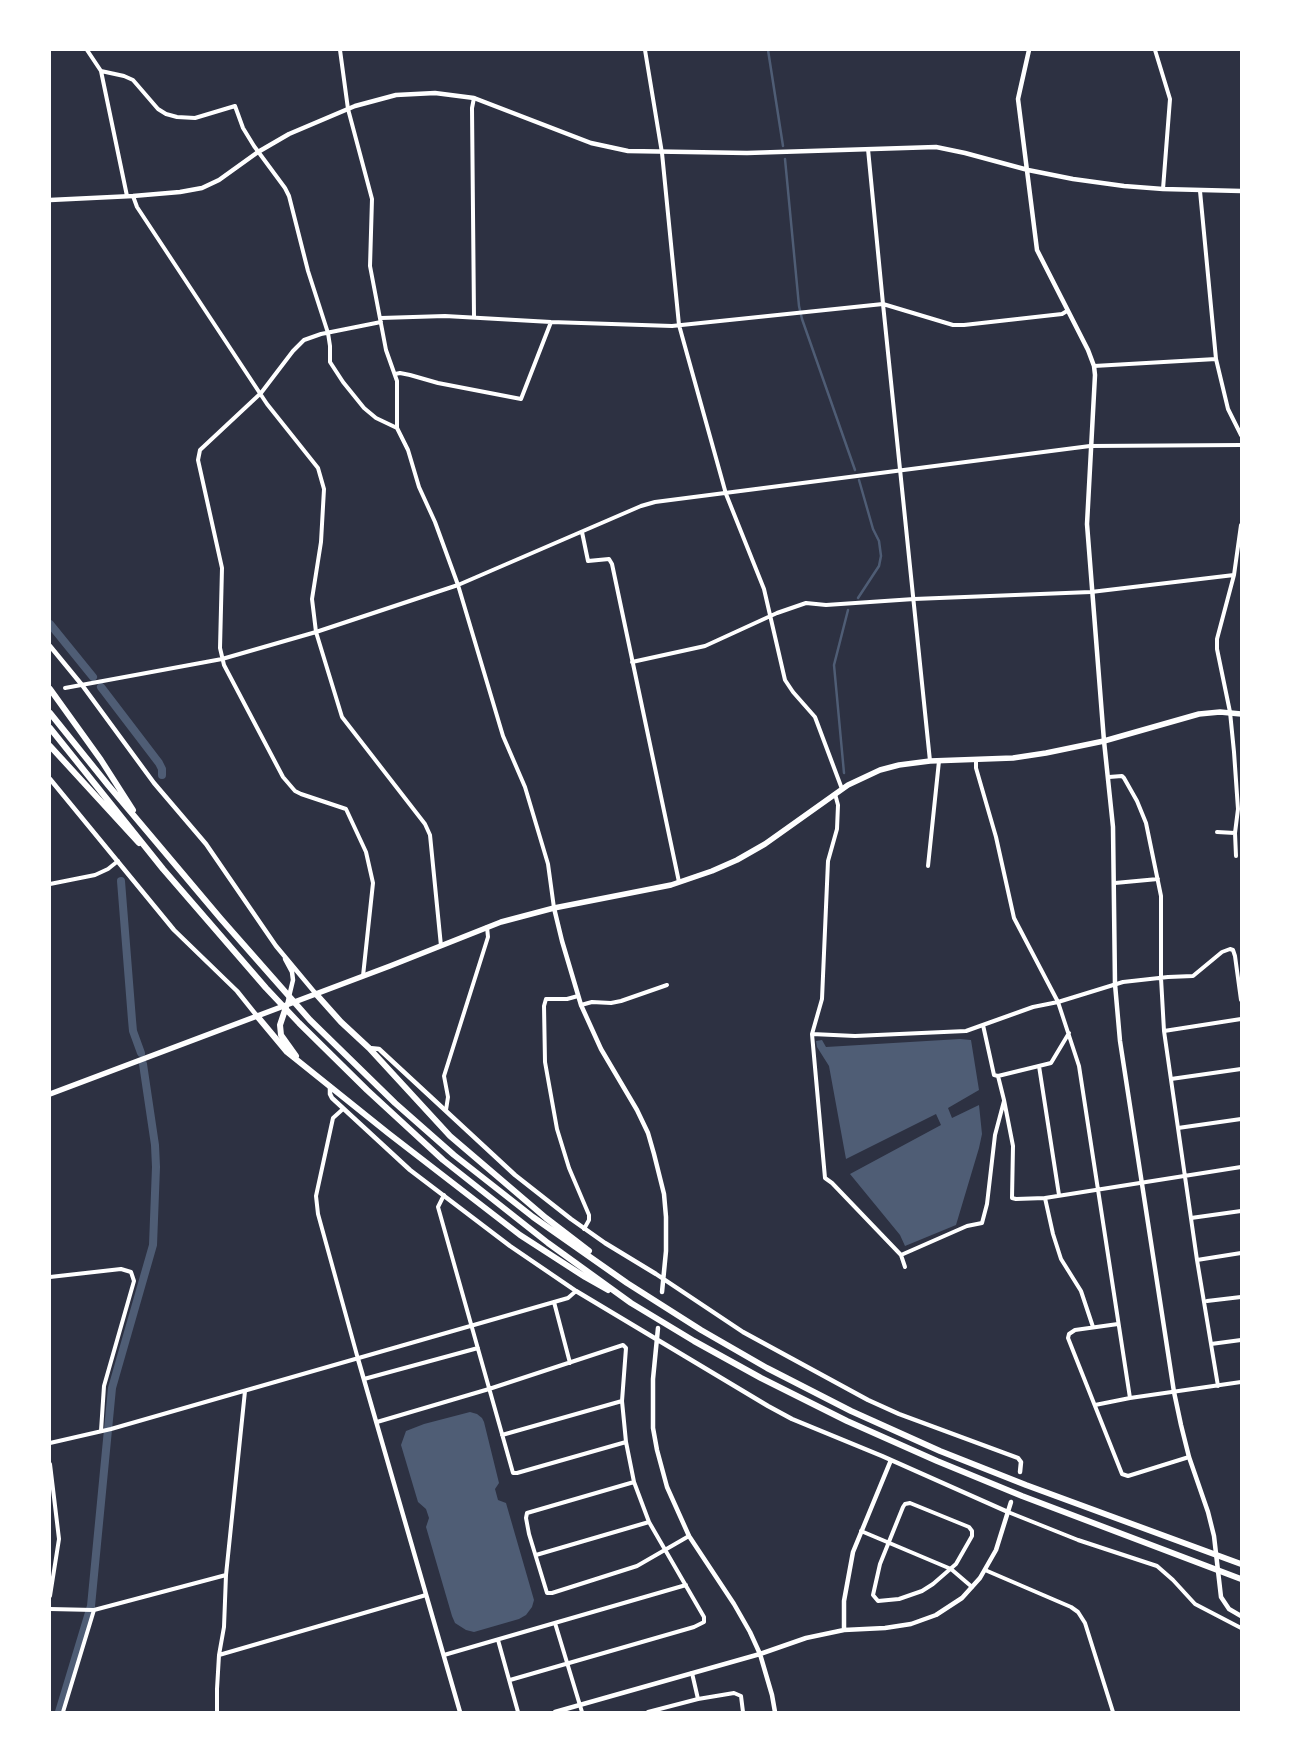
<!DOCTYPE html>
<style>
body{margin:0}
#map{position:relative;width:1291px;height:1762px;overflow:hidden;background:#2d3142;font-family:"PT Sans",sans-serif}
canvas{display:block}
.frame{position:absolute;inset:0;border:51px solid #fff;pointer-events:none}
</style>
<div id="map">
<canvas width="1291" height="1762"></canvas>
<div class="frame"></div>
</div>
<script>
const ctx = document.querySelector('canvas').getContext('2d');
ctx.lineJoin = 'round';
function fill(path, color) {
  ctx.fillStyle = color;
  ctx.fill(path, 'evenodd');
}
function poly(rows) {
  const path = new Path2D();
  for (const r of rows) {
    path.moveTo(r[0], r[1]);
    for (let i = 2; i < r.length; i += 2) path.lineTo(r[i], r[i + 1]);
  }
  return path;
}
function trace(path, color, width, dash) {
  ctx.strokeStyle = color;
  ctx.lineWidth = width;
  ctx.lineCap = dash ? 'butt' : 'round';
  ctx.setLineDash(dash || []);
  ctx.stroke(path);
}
const water = poly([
 [960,1039,971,1040,979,1090,948,1108,952,1118,979,1105,982,1134,979,1148,956,1225,905,1246,900,1235,850,1174,941,1125,936,1114,846,1159,829,1066,817,1047,816,1041,822,1040,826,1047],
 [470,1412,477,1414,482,1418,484,1422,499,1483,495,1489,498,1500,506,1503,534,1600,532,1607,526,1615,519,1619,474,1632,466,1630,455,1623,452,1616,426,1527,429,1518,426,1509,418,1502,401,1445,406,1431,424,1424]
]);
const stream = poly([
 [768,50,783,146],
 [785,159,799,306,802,319,855,470],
 [858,598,879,566,881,556,879,541,873,529,859,480],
 [844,773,834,665,848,610]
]);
const canal = poly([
 [50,624,93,677],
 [101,687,159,763,162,769,162,775],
 [121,881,132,1020,133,1031,141,1053],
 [59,1712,91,1606,112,1388,153,1245,156,1167,155,1145,143,1064]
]);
const minor = poly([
 [87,50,101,71,127,196],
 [340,50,348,109,372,199,370,266,386,350,397,381,397,428,408,450,419,487,435,522,458,585,503,736,525,787,548,864,554,908],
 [645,50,662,153,679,325,726,494,764,589,785,680,793,692,815,717,842,789],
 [1155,50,1170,99,1163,189],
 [101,71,124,76,133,80,158,109,166,114,177,117,195,118,235,106,243,128,254,146,285,188,289,196,308,271,328,333,330,346,330,362,343,382,364,408,376,418,397,428],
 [868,149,883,304,930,761],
 [1200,191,1216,359,1228,409,1241,435],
 [133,196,137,207,267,404,318,468,324,489,321,542,312,599,316,632,342,717,425,824,430,835,441,946],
 [474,317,472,108,474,98],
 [381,318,445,316,551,322,672,326,883,304,953,325,964,325,1062,314,1067,311],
 [1094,366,1216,359],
 [395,374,400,373,410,375,438,383,521,399,551,322],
 [582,532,588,561,609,559,612,564,679,882],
 [632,662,705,646,777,613,806,603,826,605,914,599,1091,592,1234,575],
 [65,688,222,659,316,632,458,585,641,506,655,502,1090,446,1241,445],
 [976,760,976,768,996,837,1014,918,1058,1002,1079,1066,1130,1398],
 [1109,777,1122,776,1124,778,1137,801,1146,823,1161,896,1161,978,1164,1031,1197,1260,1218,1386],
 [835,794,838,805,837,829,828,861,822,999,812,1034,825,1178,832,1183,901,1255,905,1267],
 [1217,832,1235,833],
 [1236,856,1235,833,1238,809,1234,752,1230,712,1217,649,1217,639,1234,575,1241,525],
 [928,866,939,761],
 [1115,883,1158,879],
 [50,884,95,875,108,869,118,861],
 [363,976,373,883,366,852,346,809,301,794,295,791,283,777,224,665,220,648,222,568,198,460,200,450,261,393,293,351,304,340,321,334,381,322],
 [578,996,567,999,546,999,544,1006,545,1062,557,1129,569,1168,589,1215,589,1220,584,1229],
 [581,1005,592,1002,611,1003,621,1001,667,985],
 [983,1025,994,1075,998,1076,1004,1100,1013,1146,1012,1198,1016,1199,1045,1198,1241,1167],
 [1164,1031,1241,1019],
 [812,1034,855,1036,966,1031,1033,1007,1058,1002,1123,982,1168,977,1193,976,1222,952,1230,949,1233,950,1235,956,1241,1000],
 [1039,1066,1059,1195],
 [998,1076,1051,1063,1069,1033],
 [1171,1079,1241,1069],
 [343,1109,333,1118,316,1196,318,1214,358,1359],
 [446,1110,448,1097,444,1076,488,937,487,927],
 [1178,1128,1241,1119],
 [444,1195,438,1207,513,1473,517,1473,626,1442],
 [1045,1198,1053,1234,1061,1259,1081,1291,1093,1327],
 [1191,1218,1241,1211],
 [901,1255,967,1226,982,1223,987,1204,995,1135,1004,1101],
 [1197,1260,1241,1253],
 [50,1277,121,1269,131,1272,134,1281,104,1386,101,1431],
 [1207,1301,1241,1297],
 [554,1302,570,1363],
 [1118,1324,1075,1330,1069,1334,1068,1338,1122,1474,1128,1476,1189,1457],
 [1211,1344,1241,1340],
 [364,1379,478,1348],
 [1095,1405,1130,1398,1241,1382],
 [377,1422,489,1389,623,1345,626,1348,622,1401,626,1442,634,1482,649,1522,704,1617,704,1622,694,1627,510,1680],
 [502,1435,622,1401],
 [50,1443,111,1429,568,1298,576,1291],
 [50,1464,59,1539,50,1596],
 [634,1482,527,1513,526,1518,529,1534,547,1593,552,1593,637,1566,689,1536],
 [910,1503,969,1527,972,1531,972,1536,956,1564,933,1584,922,1591,899,1599,878,1601,873,1595,880,1564,903,1507,905,1504,910,1503],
 [1008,1512,1078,1540,1157,1566,1173,1580,1195,1604,1241,1628],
 [861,1531,951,1569,972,1587],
 [536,1555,649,1522],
 [985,1570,1071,1607,1078,1612,1085,1623,1113,1712],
 [50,1609,94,1610,226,1575],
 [555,1623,582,1712],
 [498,1640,518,1712],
 [219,1655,426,1595],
 [444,1655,686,1585],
 [692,1673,698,1699],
 [63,1712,94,1610],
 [217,1712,217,1689,219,1655,224,1627,226,1575,245,1391],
 [648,1712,698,1699,734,1693,741,1696,743,1712]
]);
const tertiary = poly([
 [1029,50,1018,99,1037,250,1088,350,1094,366,1095,375,1087,524,1104,741,1113,827,1115,984,1120,1041,1174,1392,1181,1425,1189,1457,1208,1512,1214,1536,1221,1597,1229,1609,1241,1616],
 [50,200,133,196,180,192,202,188,219,180,258,152,289,134,355,106,396,95,435,93,474,98,591,143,628,151,747,153,936,147,965,153,1028,170,1073,179,1124,186,1163,189,1241,191],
 [50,646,82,685,154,783,206,844,276,946,316,994],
 [50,779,174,930,237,991,257,1016],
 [554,908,562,941,581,1005,601,1049,637,1110,648,1133,654,1154,664,1194,666,1217,666,1251,662,1292],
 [285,959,292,972,293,980,287,1005],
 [369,1048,379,1049,515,1175,571,1219,605,1243,656,1274,743,1332,868,1400,899,1414,1018,1458,1021,1462,1020,1472],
 [330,1086,330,1094,332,1098,410,1170,510,1246,576,1291,768,1406,792,1419,882,1456,1008,1512],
 [658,1328,653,1379,653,1428,657,1450,667,1487,689,1536,734,1604,750,1632,760,1654,772,1695,775,1712],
 [358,1359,460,1712],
 [844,1630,885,1628,911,1624,936,1615,962,1598,980,1578,996,1550,1011,1502],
 [555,1712,760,1654,806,1638,844,1630,844,1601,853,1552,891,1460]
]);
const primary = poly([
 [50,1094,390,966,501,922,554,908,671,885,712,871,737,860,765,844,848,785,880,770,899,765,930,761,1013,758,1046,753,1104,741,1199,714,1220,712,1241,714]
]);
const trunk = poly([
 [50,689,101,760,133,810],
 [50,713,108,785,221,919,310,1020,395,1103,454,1155,533,1217,627,1283,701,1330,767,1368,851,1411,940,1451,1026,1485,1241,1564],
 [50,728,163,869,266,988,299,1023,367,1090,443,1160,548,1243,631,1303,694,1341,761,1378,847,1421,937,1461,1022,1496,1241,1579],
 [50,746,139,843],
 [316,994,341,1022,369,1048,450,1136,546,1218,589,1251],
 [286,1007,280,1025,281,1035,296,1056],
 [257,1016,287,1052,388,1133,520,1235,585,1277,608,1290]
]);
fill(water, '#4f5d75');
trace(stream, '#4f5d75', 2.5);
trace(canal, '#4f5d75', 8);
trace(minor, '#fff', 4);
trace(tertiary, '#fff', 4.5);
trace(primary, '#fff', 5.5);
trace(trunk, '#fff', 6);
</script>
